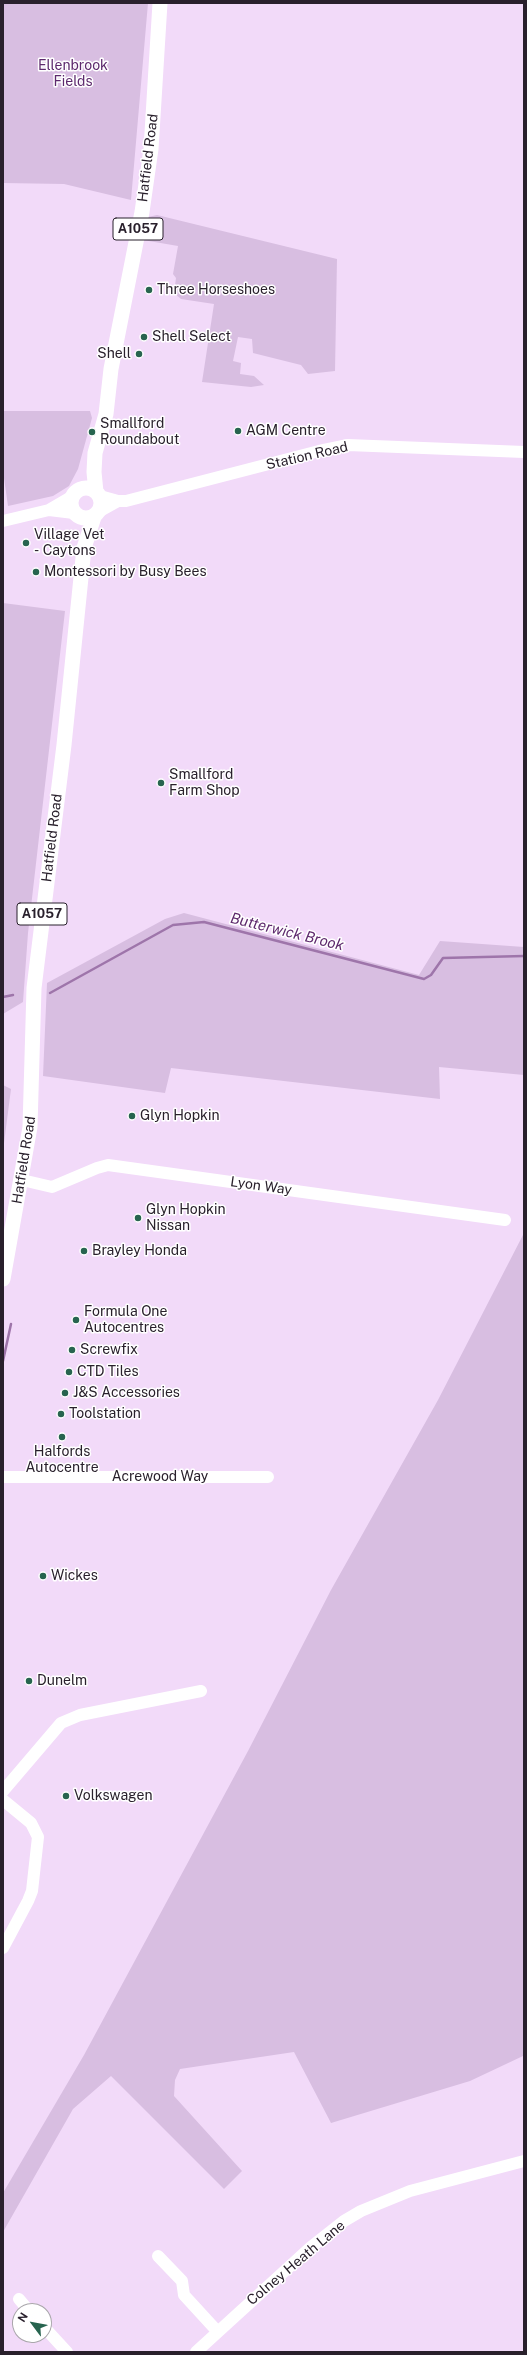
<!DOCTYPE html>
<style>
body{margin:0}
#map{position:relative;width:527px;height:2355px;overflow:hidden;background:#f2daf9;font-family:"Public Sans",sans-serif}
canvas{display:block}
.frame{position:absolute;inset:0;border:4px solid #29202c;pointer-events:none}
.north{position:absolute;left:12px;top:2303px;width:40px;height:40px;box-sizing:border-box;background:#fff;border:1px solid #a9a6ab;border-radius:50%;rotate:302deg;font-size:11px;font-weight:700;line-height:16px;text-align:center;color:#29202c}
.north::after{content:'';display:block;margin:auto;width:14px;height:18px;background:#27644f;clip-path:polygon(50% 0,100% 100%,50% 72%,0 100%)}
</style>
<div id="map">
<canvas width="527" height="2355"></canvas>
<div class="frame"></div>
<div class="north">N</div>
</div>
<script>
const ctx = document.querySelector('canvas').getContext('2d');
ctx.lineJoin = 'round';
function fill(path, color) {
  ctx.fillStyle = color;
  ctx.fill(path, 'evenodd');
}
function poly(rows) {
  const path = new Path2D();
  for (const r of rows) {
    if (r.length === 3) {
      path.moveTo(r[0] + r[2], r[1]);
      path.arc(r[0], r[1], r[2], 0, 2 * Math.PI);
      continue;
    }
    path.moveTo(r[0], r[1]);
    for (let i = 2; i < r.length; i += 2) path.lineTo(r[i], r[i + 1]);
  }
  return path;
}
function trace(path, color, width, dash) {
  ctx.strokeStyle = color;
  ctx.lineWidth = width;
  ctx.lineCap = dash ? 'butt' : 'round';
  ctx.setLineDash(dash || []);
  ctx.stroke(path);
}
function drawText(font, color, halo, rows, align = 'center') {
  ctx.font = font + ' "Public Sans",sans-serif';
  ctx.lineWidth = 3;
  ctx.setLineDash([]);
  ctx.textBaseline = 'middle';
  ctx.strokeStyle = halo;
  ctx.fillStyle = color;
  for (const [text, x, y, turn = 0] of rows) {
    ctx.save();
    ctx.translate(x, y);
    ctx.rotate((+turn || 0) * Math.PI / 180);
    ctx.textAlign = isNaN(turn) ? turn : align;
    if (halo) ctx.strokeText(text, 0, 0);
    ctx.fillText(text, 0, 0);
    ctx.restore();
  }
}
const green = poly([
 [3,3,148,3,131,200,64,184,3,183],
 [157,215,337,259,335,371,308,374,301,365,253,353,252,339,238,337,233,361,241,363,240,374,254,376,264,385,251,387,202,382,214,304,181,299,174,293,176,278,173,274,178,246,143,240,148,217],
 [3,411,90,411,92,418,78,469,69,486,53,496,8,506,3,471],
 [3,603,65,611,28,933,23,1002,3,1014],
 [184,913,419,975,440,941,524,947,524,1075,439,1067,440,1099,171,1068,165,1093,43,1076,47,983,165,919],
 [3,1085,11,1089,3,1151],
 [524,1233,524,2057,523,2056,470,2081,331,2123,294,2052,180,2069,175,2080,174,2096,242,2171,224,2189,111,2076,73,2109,3,2232,3,2193,84,2055,248,1751,331,1590,438,1400]
]);
const stream = poly([
 [50,993,173,925,204,922,424,979,431,975,443,958,524,956],
 [3,997,13,995],
 [3,1361,11,1324]
]);
const minor = poly([
 [100,496,118,501,126,501,319,451,348,445,524,452],
 [49,510,73,496],
 [100,511,118,501],
 [3,521,49,510,74,513],
 [22,1180,52,1187,97,1168,108,1165,505,1220],
 [3,1477,268,1477],
 [3,1791,61,1723,80,1715,201,1691],
 [3,1800,31,1823,38,1837,32,1891,28,1901,3,1948],
 [158,2256,182,2281,184,2295,217,2331],
 [19,2299,29,2311],
 [44,2327,67,2352],
 [196,2352,311,2247,344,2221,361,2211,410,2191,524,2161]
]);
const major = poly([
 [86,503,15],
 [96,492,94,472,95,453,106,414,111,369,142,212,151,149,160,3],
 [3,1279,30,1127,34,988,64,745,84,548,94,517]
]);
const markers = [
 [149,290,4,"#27644f"],
 [144,337,4,"#27644f"],
 [139,354,4,"#27644f"],
 [238,431,4,"#27644f"],
 [92,432,4,"#27644f"],
 [26,543,4,"#27644f"],
 [36,572,4,"#27644f"],
 [161,783,4,"#27644f"],
 [132,1116,4,"#27644f"],
 [138,1218,4,"#27644f"],
 [84,1251,4,"#27644f"],
 [76,1320,4,"#27644f"],
 [72,1350,4,"#27644f"],
 [69,1372,4,"#27644f"],
 [65,1393,4,"#27644f"],
 [61,1414,4,"#27644f"],
 [62,1437,4,"#27644f"],
 [43,1576,4,"#27644f"],
 [29,1681,4,"#27644f"],
 [66,1796,4,"#27644f"]
];
const shields = [
 [138,229,50],
 [42,914,50]
];
const shieldNames = [
 ["A1057",138,229],
 ["A1057",42,914]
];
const parkNames = [
 ["Ellenbrook",73,66],
 ["Fields",73,82]
];
const streetNames = [
 ["Hatfield Road",148,158,-83],
 ["Station Road",307,456,-13],
 ["Hatfield Road",52,838,-83],
 ["Hatfield Road",24,1160,-81],
 ["Lyon Way",261,1186,8],
 ["Acrewood Way",160,1477],
 ["Colney Heath Lane",296,2263,-40]
];
const poiNames = [
 ["Three Horseshoes",157,290],
 ["Shell Select",152,337],
 ["Shell",131,354,"right"],
 ["Smallford",100,424],
 ["Roundabout",100,440],
 ["AGM Centre",246,431],
 ["Village Vet",34,535],
 ["- Caytons",34,551],
 ["Montessori by Busy Bees",44,572],
 ["Smallford",169,775],
 ["Farm Shop",169,791],
 ["Glyn Hopkin",140,1116],
 ["Glyn Hopkin",146,1210],
 ["Nissan",146,1226],
 ["Brayley Honda",92,1251],
 ["Formula One",84,1312],
 ["Autocentres",84,1328],
 ["Screwfix",80,1350],
 ["CTD Tiles",77,1372],
 ["J&S Accessories",73,1393],
 ["Toolstation",69,1414],
 ["Halfords",62,1452,"center"],
 ["Autocentre",62,1468,"center"],
 ["Wickes",51,1576],
 ["Dunelm",37,1681],
 ["Volkswagen",74,1796]
];
const waterNames = [
 ["Butterwick Brook",287,932,14]
];
fill(green, '#d8bee1');
trace(stream, '#9e75aa', 2.5);
trace(minor, '#fff', 12);
trace(major, '#fff', 15);
for (const [x, y, r, color] of markers) {
  const dot = new Path2D();
  dot.arc(x, y, r, 0, 2 * Math.PI);
  ctx.fillStyle = color;
  ctx.fill(dot);
  trace(dot, '#fff', 1.5);
}
for (const [x, y, w] of shields) {
  const box = new Path2D();
  box.roundRect(x - w / 2, y - 11, w, 22, 3);
  ctx.fillStyle = '#fff';
  ctx.fill(box);
  trace(box, '#29202c', 1);
}
drawText('bold 13px', '#29202c', null, shieldNames);
drawText('14px', '#5d296d', '#fff', parkNames);
drawText('14px', '#29202c', '#fff', streetNames);
drawText('14px', '#29202c', '#fff', poiNames, 'left');
drawText('italic 15px', '#5e296d', '#fff', waterNames);
</script>
